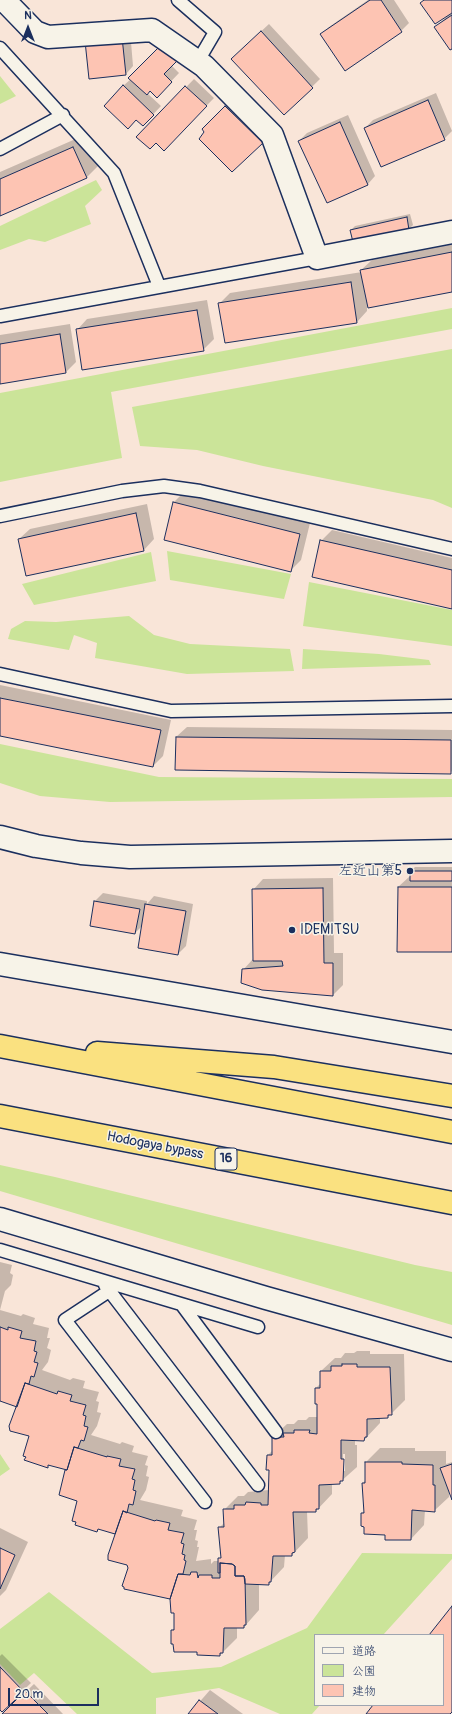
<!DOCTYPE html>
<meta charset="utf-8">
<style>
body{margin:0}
#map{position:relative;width:452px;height:1714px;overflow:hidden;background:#f9e5d8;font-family:Pangolin,"Klee One",sans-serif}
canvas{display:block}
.legend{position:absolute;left:314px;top:1634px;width:130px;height:72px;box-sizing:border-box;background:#f7f3e8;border:1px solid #9fa5b1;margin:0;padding:5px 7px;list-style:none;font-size:12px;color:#1b2f5e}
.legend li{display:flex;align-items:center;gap:8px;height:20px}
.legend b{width:20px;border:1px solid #9fa5b1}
.north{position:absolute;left:8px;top:8px;width:40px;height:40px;-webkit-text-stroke:3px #f7f3e8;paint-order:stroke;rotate:0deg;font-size:11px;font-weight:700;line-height:16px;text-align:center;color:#1b2f5e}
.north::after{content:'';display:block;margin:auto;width:14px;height:18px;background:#1b2f5e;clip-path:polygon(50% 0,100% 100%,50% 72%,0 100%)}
.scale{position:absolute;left:8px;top:1688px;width:91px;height:18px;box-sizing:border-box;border:2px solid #1b2f5e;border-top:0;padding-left:5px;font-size:12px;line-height:14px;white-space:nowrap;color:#1b2f5e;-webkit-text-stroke:3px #f7f3e8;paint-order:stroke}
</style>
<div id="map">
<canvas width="452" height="1714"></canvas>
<ul class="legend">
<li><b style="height:5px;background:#f7f3e8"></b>道路</li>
<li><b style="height:11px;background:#cbe499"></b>公園</li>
<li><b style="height:11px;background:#fdc4b3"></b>建物</li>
</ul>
<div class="north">N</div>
<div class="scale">20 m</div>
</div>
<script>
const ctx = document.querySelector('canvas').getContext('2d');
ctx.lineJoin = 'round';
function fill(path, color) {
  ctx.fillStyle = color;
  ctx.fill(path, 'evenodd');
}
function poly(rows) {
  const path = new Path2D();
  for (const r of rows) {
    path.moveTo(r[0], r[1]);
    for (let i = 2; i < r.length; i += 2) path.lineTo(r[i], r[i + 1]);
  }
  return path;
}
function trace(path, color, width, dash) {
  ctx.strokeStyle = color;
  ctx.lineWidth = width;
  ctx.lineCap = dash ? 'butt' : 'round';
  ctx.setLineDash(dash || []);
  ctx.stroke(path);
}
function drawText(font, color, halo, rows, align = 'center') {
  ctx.font = font + ' Pangolin,"Klee One",sans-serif';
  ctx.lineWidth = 3;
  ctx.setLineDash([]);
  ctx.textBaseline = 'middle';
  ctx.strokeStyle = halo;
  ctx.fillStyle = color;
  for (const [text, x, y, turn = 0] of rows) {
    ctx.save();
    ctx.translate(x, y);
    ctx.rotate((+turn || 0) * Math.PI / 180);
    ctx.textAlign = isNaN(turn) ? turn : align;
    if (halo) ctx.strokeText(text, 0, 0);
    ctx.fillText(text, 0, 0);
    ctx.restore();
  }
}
const green = poly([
 [0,76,16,96,0,104],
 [96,180,102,190,85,206,91,224,45,242,29,239,0,250,0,226],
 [452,308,452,329,111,392,122,458,0,482,0,393],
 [452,349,452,508,433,500,263,466,197,450,140,446,132,407],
 [167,551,291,574,284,599,170,580],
 [151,552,156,581,34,605,22,584],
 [309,582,452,610,452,646,303,626],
 [129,616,154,635,190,644,290,649,294,671,187,674,95,658,97,643,74,635,69,650,8,639,11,629,25,621,56,622],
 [303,649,379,654,429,660,431,665,302,669],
 [0,744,159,777,452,779,452,797,110,802,40,796,0,783],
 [0,1165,55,1177,415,1265,452,1272,452,1325,0,1191],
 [0,1454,10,1469,0,1476],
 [362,1553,452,1554,452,1559,383,1635,315,1635,315,1705,320,1705,312,1714,280,1714,219,1688,156,1698,156,1714,77,1714,34,1673,20,1685,0,1664,0,1629,49,1592,152,1673,221,1667,307,1628]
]);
const shadow = poly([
 [368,0,394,0,409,23,401,31,345,69,321,34,329,27],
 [424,0,452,0,452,48,436,27,446,17],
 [269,24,320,79,284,114,240,51],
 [130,30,133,66,126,74,86,42],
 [184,52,171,65,179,73,157,96,150,90,147,93,161,106,143,125,123,86,131,79],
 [194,79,214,98,164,149,156,141,138,137],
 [436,93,452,131,444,139,365,128,373,120],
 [233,99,270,134,262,142,205,132,204,129],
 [348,115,375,176,368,184,327,202,299,141,307,133],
 [87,134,100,164,87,177,0,215,0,172],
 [410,214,413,225,409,229,353,241,351,230,355,226],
 [452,244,452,291,367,307,367,311,357,322,225,342,220,303,230,293,362,272,361,270,372,260],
 [207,300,214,339,203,350,77,330,87,319],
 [70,324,76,362,66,372,0,383,0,335],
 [184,492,310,523,301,560,290,571,174,502],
 [147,504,154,539,144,550,19,539,30,529],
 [332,530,452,558,452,608,321,541],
 [0,685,171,720,163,756,153,766,0,734],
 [187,727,452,730,452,771,450,773,176,737],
 [415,867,452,867,452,951,398,887,409,877,411,877,411,871],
 [333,878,334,953,343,953,343,985,333,995,243,970,253,959,253,890,263,879],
 [103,893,147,901,147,904,154,896,193,904,186,946,178,954,142,926,135,933,95,901],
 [0,1262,12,1265,10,1273,13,1275,11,1285,5,1291,0,1310,21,1316,23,1314,35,1318,33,1324,49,1328,47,1338,50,1338,47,1348,51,1350,48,1362,42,1370,70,1380,73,1378,85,1381,83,1388,99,1392,96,1401,99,1402,97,1412,101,1413,97,1426,91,1435,120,1444,122,1442,134,1446,132,1452,148,1456,145,1465,148,1466,146,1476,149,1477,146,1490,140,1500,183,1510,181,1516,197,1520,194,1530,197,1530,195,1540,198,1541,197,1547,199,1547,196,1561,211,1559,211,1564,214,1561,219,1561,222,1556,219,1528,225,1522,224,1510,238,1496,244,1496,248,1492,269,1490,270,1469,267,1469,268,1455,273,1450,273,1437,287,1424,294,1424,298,1420,306,1420,309,1417,318,1417,316,1388,321,1383,321,1371,335,1358,341,1358,345,1353,354,1353,357,1351,370,1351,370,1354,404,1354,405,1400,388,1417,380,1417,380,1423,364,1440,355,1439,355,1445,357,1445,357,1467,339,1483,332,1483,332,1494,316,1511,307,1511,308,1538,292,1555,285,1555,284,1567,268,1584,259,1583,259,1610,244,1627,237,1627,237,1638,220,1655,198,1651,172,1630,175,1628,175,1612,171,1598,129,1568,128,1565,109,1555,115,1534,99,1528,78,1500,60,1494,66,1469,49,1464,47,1466,30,1436,17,1405,0,1401],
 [343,1454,345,1454,345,1471,343,1471],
 [380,1448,415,1448,415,1451,446,1451,446,1464,452,1462,452,1497,449,1489,449,1497,435,1510,425,1510,424,1525,411,1539,386,1534,362,1525,362,1513,365,1510,363,1483,366,1479,366,1462],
 [0,1528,28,1542,6,1590,0,1596],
 [2,1654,31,1683,2,1711,0,1709,0,1656],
 [34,1684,63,1714,3,1714,8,1709],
 [210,1690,243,1714,189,1714]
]);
const building = poly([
 [370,0,381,0,402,32,345,71,320,34,370,0],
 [424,0,452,0,452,13,435,24,420,3,424,0],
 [452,15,452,49,450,50,434,27,452,15],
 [261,31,313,88,284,115,231,59,261,31],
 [122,37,126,75,89,79,85,41,122,37],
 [161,45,177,61,164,74,172,82,157,98,150,91,147,95,128,78,161,45],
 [123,85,154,115,143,126,136,120,128,129,104,106,123,85],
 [185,86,207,106,164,151,156,143,150,149,136,137,185,86],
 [428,100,445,140,381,167,364,128,428,100],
 [225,106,263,143,232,172,199,139,204,132,202,129,225,106],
 [340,122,368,185,327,203,298,141,340,122],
 [73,147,87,178,0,216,0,179,73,147],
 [407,217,409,230,353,242,350,230,407,217],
 [452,252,452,292,368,308,360,270,452,252],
 [351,282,357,323,225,343,218,303,351,282],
 [197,310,204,351,82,370,76,329,197,310],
 [60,334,66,373,0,384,0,344,60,334],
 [173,502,300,534,291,572,164,540,173,502],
 [136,513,144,551,26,576,18,539,136,513],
 [320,540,452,570,452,609,312,577,320,540],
 [0,698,161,730,153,767,0,736,0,698],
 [176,737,451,740,451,774,175,770,176,737],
 [410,871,452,871,452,881,410,881,410,871],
 [398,887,452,887,452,952,397,952,398,887],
 [323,888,324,963,333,963,333,996,262,990,241,983,242,969,283,966,282,961,253,961,252,889,323,888],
 [94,901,140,909,135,934,90,926,94,901],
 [145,904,186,911,178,955,138,948,145,904],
 [0,1327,8,1330,8,1327,22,1331,20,1338,36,1341,34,1351,37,1352,34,1362,38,1363,34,1377,31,1376,29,1384,25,1383,17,1407,0,1401,0,1327],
 [342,1364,357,1364,357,1367,390,1367,392,1415,388,1415,388,1418,367,1419,367,1437,365,1437,364,1441,341,1440,341,1459,344,1459,343,1481,340,1481,340,1484,319,1485,319,1509,316,1509,316,1512,293,1512,295,1552,292,1553,292,1556,273,1556,271,1582,269,1582,269,1585,245,1584,244,1576,235,1576,235,1566,232,1564,220,1563,220,1573,218,1573,218,1558,221,1558,218,1527,224,1527,223,1509,234,1509,234,1505,245,1505,246,1502,261,1503,261,1505,268,1505,269,1470,266,1470,267,1455,272,1455,272,1437,284,1437,283,1433,294,1433,294,1430,310,1430,309,1433,317,1434,317,1404,315,1404,315,1388,320,1388,320,1371,331,1371,331,1366,342,1366,342,1364],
 [25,1383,57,1394,58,1391,72,1395,70,1401,86,1405,83,1415,86,1416,84,1426,88,1427,84,1441,81,1440,78,1448,74,1447,67,1470,48,1465,48,1468,24,1460,26,1457,23,1456,29,1436,10,1431,9,1426,25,1383],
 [74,1447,107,1457,107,1456,121,1459,119,1466,135,1469,132,1479,135,1480,133,1490,136,1491,133,1505,129,1504,127,1513,123,1511,115,1534,98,1529,97,1532,75,1525,76,1522,72,1521,77,1501,59,1495,65,1470,67,1470,74,1447],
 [365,1462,402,1462,402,1464,433,1465,433,1485,435,1485,435,1512,412,1510,411,1540,385,1540,385,1535,364,1534,364,1527,361,1526,361,1513,364,1513,362,1483,365,1483,365,1462],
 [452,1464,452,1500,440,1468,452,1464],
 [123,1511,155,1521,156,1520,170,1523,168,1530,184,1533,181,1543,184,1544,182,1554,185,1555,184,1560,186,1561,183,1574,178,1574,170,1599,124,1589,124,1587,122,1586,128,1568,127,1565,108,1560,108,1555,123,1511],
 [0,1548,15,1555,0,1589,0,1548],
 [220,1563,232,1564,235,1566,235,1576,244,1576,245,1579,246,1625,244,1625,244,1628,224,1628,223,1653,220,1653,220,1656,197,1655,197,1652,174,1652,173,1644,171,1644,171,1630,174,1630,174,1613,171,1613,170,1599,178,1574,190,1575,191,1572,197,1572,198,1578,199,1575,212,1575,212,1578,220,1578,220,1563],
 [452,1606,452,1712,450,1714,366,1714,373,1705,443,1705,443,1635,429,1635,452,1606],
 [0,1667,24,1692,2,1712,0,1710,0,1667],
 [25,1691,48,1714,2,1714,25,1691],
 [199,1700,218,1714,188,1714,199,1700]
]);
const service = poly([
 [178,0,215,32,198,61],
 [0,48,114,173,159,286],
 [0,149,63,115],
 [0,316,317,258],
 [0,516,122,491,164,486,200,491,452,549],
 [0,674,171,711,452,706],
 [0,1250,258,1327],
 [105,1285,258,1485],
 [109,1291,65,1320,205,1502],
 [182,1305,276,1432]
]);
const minor = poly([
 [4,0,35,32,48,37,152,30,204,66,272,135,317,258,452,232],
 [0,964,452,1042],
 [0,1219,266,1298,452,1350]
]);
const tertiary = poly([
 [0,837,36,846,81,853,130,857,452,851]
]);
const motorway = poly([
 [0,1046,452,1132],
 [97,1053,274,1067,452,1096],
 [0,1116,452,1203]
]);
const markers = [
 [410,871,4,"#1b2f5e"],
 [292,930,4,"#1b2f5e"]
];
const shields = [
 [226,1159,22]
];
const shieldNames = [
 ["16",226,1159]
];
const poiNames = [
 ["左近山第5",402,871],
 ["IDEMITSU",300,930,"left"]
];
const streetNames = [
 ["Hodogaya bypass",155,1146,11]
];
fill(green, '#cbe499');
fill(shadow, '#0003');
fill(building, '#fdc4b3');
trace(building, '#1b2f5e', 1);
trace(service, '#1b2f5e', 15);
trace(minor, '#1b2f5e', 25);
trace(tertiary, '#1b2f5e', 25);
trace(motorway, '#1b2f5e', 25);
trace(service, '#f7f3e8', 12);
trace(minor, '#f7f3e8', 22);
trace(tertiary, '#f7f3e8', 22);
trace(motorway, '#fae180', 22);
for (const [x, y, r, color] of markers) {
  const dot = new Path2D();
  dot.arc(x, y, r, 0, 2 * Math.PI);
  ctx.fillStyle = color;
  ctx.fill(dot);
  trace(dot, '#f7f3e8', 1.5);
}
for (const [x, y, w] of shields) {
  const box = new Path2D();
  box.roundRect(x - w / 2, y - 11, w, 22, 3);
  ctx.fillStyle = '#f7f3e8';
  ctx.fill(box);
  trace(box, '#1b2f5e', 1);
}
drawText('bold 13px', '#1b2f5e', null, shieldNames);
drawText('14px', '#1b2f5e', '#f7f3e8', poiNames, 'right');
drawText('14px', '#1b2f5e', '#f7f3e8', streetNames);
</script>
